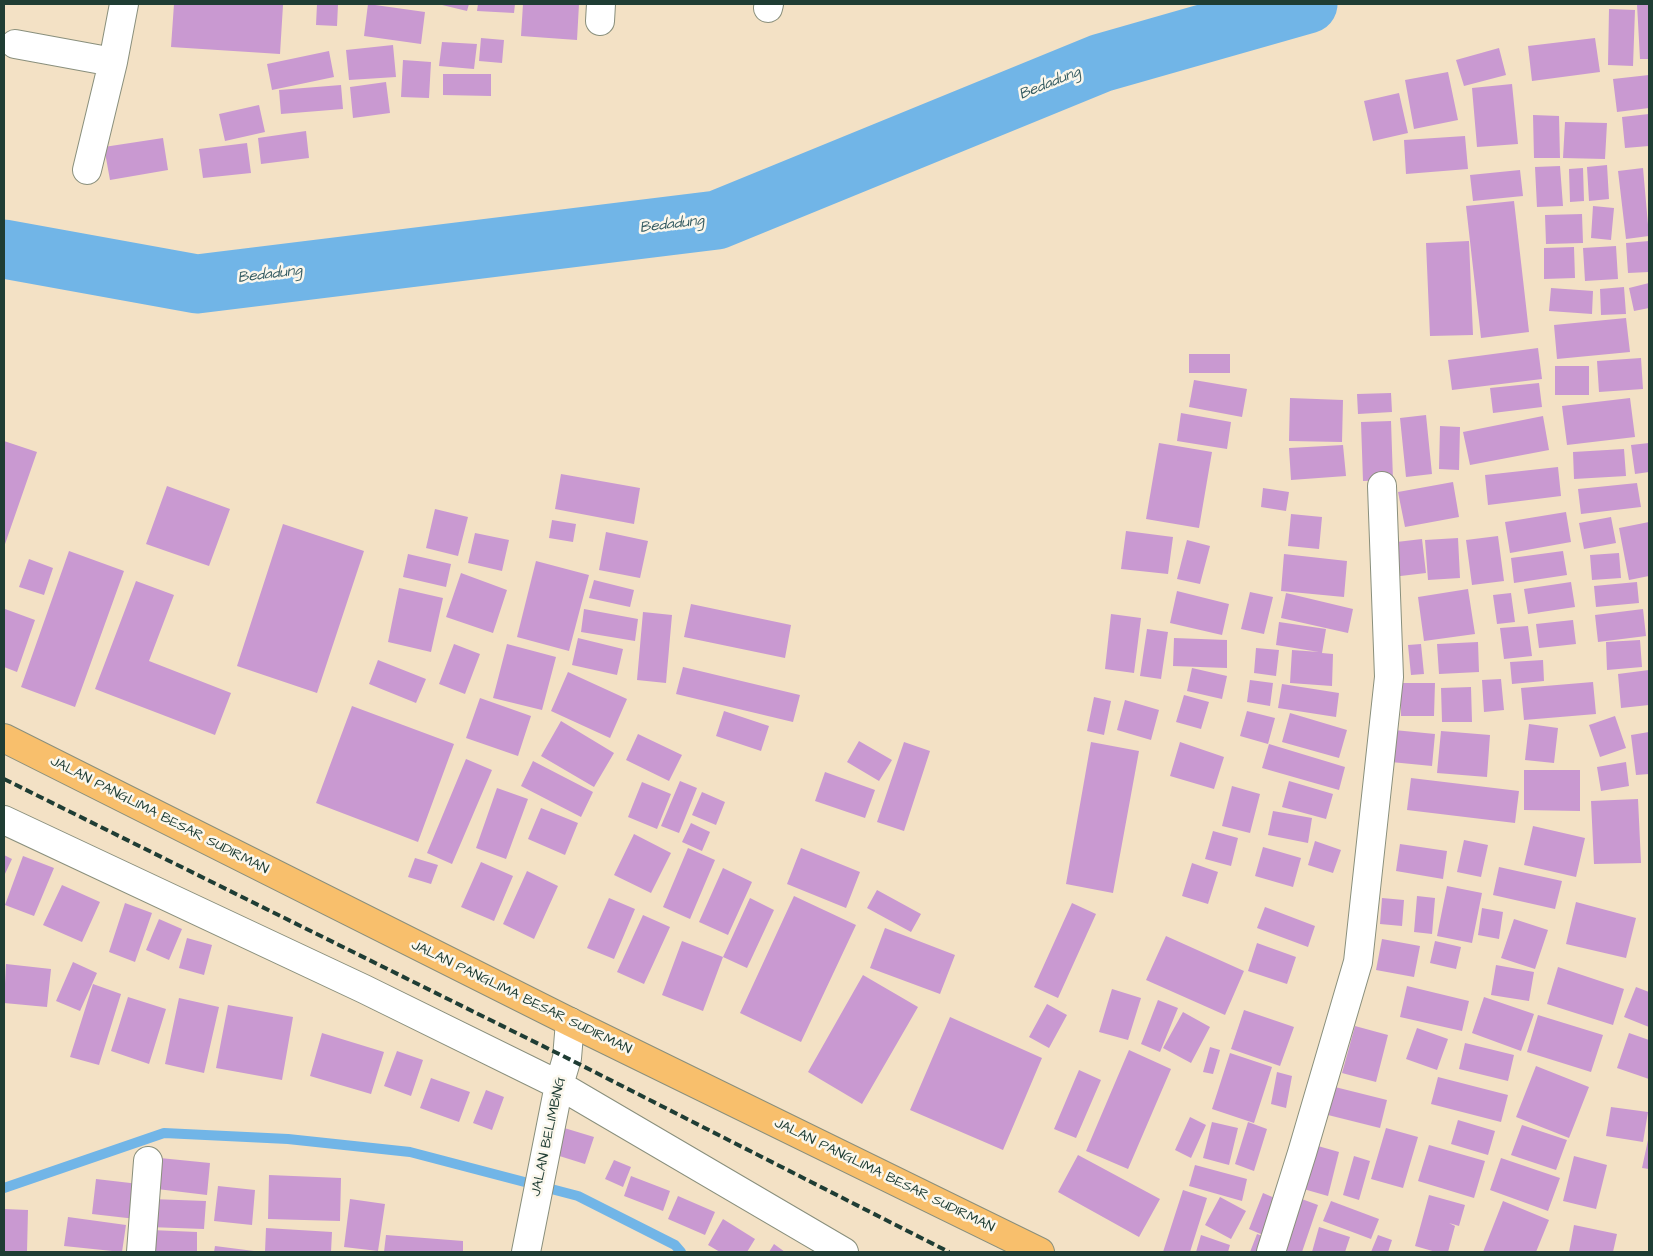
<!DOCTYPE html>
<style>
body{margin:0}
#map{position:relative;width:1653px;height:1256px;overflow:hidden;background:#f3e1c5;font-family:"Architects Daughter",sans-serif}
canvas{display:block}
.frame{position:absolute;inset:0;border:5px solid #1f3d34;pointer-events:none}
</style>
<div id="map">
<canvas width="1653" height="1256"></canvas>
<div class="frame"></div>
</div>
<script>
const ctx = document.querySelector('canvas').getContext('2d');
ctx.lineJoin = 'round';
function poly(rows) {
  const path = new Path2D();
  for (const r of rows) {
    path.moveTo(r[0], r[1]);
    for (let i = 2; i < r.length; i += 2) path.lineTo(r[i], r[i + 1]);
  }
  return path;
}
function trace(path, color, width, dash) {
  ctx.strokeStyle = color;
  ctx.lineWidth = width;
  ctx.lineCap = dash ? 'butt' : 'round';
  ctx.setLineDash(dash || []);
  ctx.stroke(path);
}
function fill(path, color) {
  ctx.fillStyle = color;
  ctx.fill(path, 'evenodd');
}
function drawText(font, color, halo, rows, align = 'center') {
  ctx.font = font + ' "Architects Daughter",sans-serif';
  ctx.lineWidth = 5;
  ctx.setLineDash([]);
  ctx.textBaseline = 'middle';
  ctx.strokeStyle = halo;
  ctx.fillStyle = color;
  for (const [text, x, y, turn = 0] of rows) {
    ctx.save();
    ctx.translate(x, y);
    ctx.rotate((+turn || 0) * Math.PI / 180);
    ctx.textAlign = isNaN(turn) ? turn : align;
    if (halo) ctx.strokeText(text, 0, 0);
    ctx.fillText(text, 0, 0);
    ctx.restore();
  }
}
const stream = poly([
 [4,1188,164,1133,288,1139,410,1152,578,1196,675,1245,681,1252]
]);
const river = poly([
 [4,249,197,284,717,220,1101,63,1308,4]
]);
const building = poly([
 [174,4,283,5,280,54,171,47],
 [317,4,338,4,337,26,316,25],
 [368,4,425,12,421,44,364,36],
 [438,4,469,4,467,11],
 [478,4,515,4,514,13,477,11],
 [523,4,579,4,577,40,521,36],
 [1637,4,1649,4,1649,59,1640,59],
 [1609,9,1635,10,1633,66,1608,65],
 [481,38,504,40,502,63,479,61],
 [1595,38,1600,72,1532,81,1528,46],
 [442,42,477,44,474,69,439,66],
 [393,45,396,77,349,80,346,50],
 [1499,48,1506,75,1464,86,1456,60],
 [329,51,334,77,272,90,267,64],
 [403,60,431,62,429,98,401,97],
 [1448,72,1458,120,1414,129,1405,80],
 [443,74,491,74,491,96,443,95],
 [1649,75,1649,108,1617,112,1613,79],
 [386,82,390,113,353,118,350,87],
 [1512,84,1518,144,1477,147,1472,88],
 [341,85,343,109,281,114,279,90],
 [1399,93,1408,133,1373,141,1364,101],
 [259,105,265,132,225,141,219,114],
 [1649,114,1649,146,1625,148,1622,117],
 [1533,115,1559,116,1560,158,1534,158],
 [1565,122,1607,123,1605,159,1563,158],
 [306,131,309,158,261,164,258,138],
 [1465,136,1468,169,1406,174,1404,140],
 [163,138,168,170,110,180,104,147],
 [247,143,251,173,203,178,199,149],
 [1607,165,1609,199,1589,201,1587,167],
 [1560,166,1563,206,1537,207,1535,167],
 [1583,168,1584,201,1570,202,1569,169],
 [1643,168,1649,236,1626,239,1618,171],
 [1520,170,1523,196,1473,201,1470,175],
 [1514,201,1529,332,1481,338,1466,206],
 [1593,206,1614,208,1611,240,1591,238],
 [1582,214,1583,243,1546,244,1545,215],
 [1469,241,1473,335,1430,336,1426,243],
 [1649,241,1649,272,1628,273,1626,243],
 [1616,246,1618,279,1585,281,1583,248],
 [1574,247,1575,278,1544,279,1544,248],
 [1649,283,1649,308,1634,311,1629,288],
 [1624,287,1626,314,1601,315,1600,289],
 [1551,288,1593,291,1592,314,1549,311],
 [1626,318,1630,352,1557,359,1554,325],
 [1538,348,1542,379,1452,390,1448,360],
 [1189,354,1230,354,1230,373,1189,373],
 [1641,358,1643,389,1599,392,1597,361],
 [1555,366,1589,366,1589,395,1555,395],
 [1194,380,1247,389,1242,417,1189,407],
 [1539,383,1542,407,1493,413,1490,388],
 [1391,393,1392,412,1358,414,1357,394],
 [1290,398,1343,400,1342,442,1289,441],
 [1630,398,1635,437,1567,445,1562,406],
 [1181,413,1231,422,1227,449,1177,441],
 [1426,415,1432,474,1406,477,1400,418],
 [1543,416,1549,450,1470,465,1463,432],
 [1391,421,1393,480,1363,481,1361,422],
 [1440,426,1460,427,1459,470,1439,469],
 [4,441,37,452,4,547],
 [1159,443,1212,452,1199,528,1146,519],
 [1649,443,1649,472,1635,474,1631,445],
 [1343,445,1346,476,1291,480,1289,448],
 [1624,449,1626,476,1574,479,1573,452],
 [1558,467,1561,496,1488,505,1485,475],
 [561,474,640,488,634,524,555,509],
 [1453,482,1459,517,1405,527,1398,492],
 [1637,483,1641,507,1581,514,1578,489],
 [167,486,230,509,209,566,146,544],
 [1263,488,1289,492,1286,511,1261,507],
 [435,509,468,517,458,556,426,548],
 [1566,512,1571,542,1510,553,1505,522],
 [1291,514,1322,517,1319,549,1288,546],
 [1611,517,1616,543,1584,549,1579,523],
 [552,520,576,524,573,542,549,538],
 [1649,522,1649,576,1629,580,1619,528],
 [283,524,364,551,317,693,237,666],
 [1126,531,1173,537,1168,574,1121,569],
 [606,532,648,541,640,578,599,570],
 [475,533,509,540,502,571,468,563],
 [1498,536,1504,581,1472,585,1466,540],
 [1458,538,1460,578,1428,580,1425,540],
 [1422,539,1426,573,1392,577,1388,543],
 [1187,540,1210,546,1200,584,1177,579],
 [69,551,124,571,75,707,21,687],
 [1563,551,1567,575,1514,583,1511,558],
 [1619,553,1621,578,1592,580,1590,555],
 [408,554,451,564,446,587,403,577],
 [1284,554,1347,561,1344,597,1281,591],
 [29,559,53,568,44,595,19,587],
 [536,561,589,575,569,651,517,637],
 [461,573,507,590,493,633,446,617],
 [594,580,634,590,630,607,589,598],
 [136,581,174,595,149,661,231,693,215,735,95,689],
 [1571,582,1575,607,1528,614,1524,589],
 [1637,582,1639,603,1596,607,1594,586],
 [399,588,443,598,431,652,388,642],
 [1468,589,1475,634,1424,641,1418,597],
 [1177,591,1229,604,1222,635,1170,623],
 [1250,592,1273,597,1264,634,1241,629],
 [1286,593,1353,609,1348,633,1281,618],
 [1511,593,1515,622,1497,624,1493,595],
 [691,604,791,625,785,658,684,637],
 [5,609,35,620,17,672,4,667],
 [584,609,638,619,635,641,581,632],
 [1643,609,1646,636,1598,642,1595,615],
 [643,612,672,615,666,683,637,680],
 [1111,614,1141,618,1134,673,1105,669],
 [1573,620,1576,644,1539,648,1536,624],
 [1279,622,1326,629,1322,653,1333,654,1332,686,1290,683,1292,650,1319,652,1276,645],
 [1528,626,1532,656,1504,659,1500,628],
 [1147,629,1168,632,1161,679,1140,676],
 [578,638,623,649,617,675,572,665],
 [1174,638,1227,640,1227,668,1173,666],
 [1640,640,1642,667,1607,670,1606,642],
 [1478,642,1479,672,1439,674,1437,644],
 [454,644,480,654,465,694,439,684],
 [507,644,556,657,542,710,493,698],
 [1421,644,1424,674,1411,675,1408,645],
 [1256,648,1279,650,1276,676,1254,673],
 [378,660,426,679,416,703,369,684],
 [1543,660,1544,681,1512,684,1510,662],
 [683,667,800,695,793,722,676,694],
 [1192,668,1227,676,1222,699,1187,691],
 [1649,670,1649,705,1621,708,1618,674],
 [568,672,627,699,610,738,551,711],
 [1501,679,1504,710,1484,712,1482,680],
 [1250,680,1273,683,1270,706,1247,702],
 [1593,682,1596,714,1524,720,1521,688],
 [1401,683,1435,683,1434,716,1401,716],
 [1282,684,1339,693,1336,717,1278,708],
 [1471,687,1472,722,1442,722,1441,688],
 [1184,695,1209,702,1201,729,1176,722],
 [1094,697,1111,701,1104,735,1087,731],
 [480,698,531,716,518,756,466,738],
 [1125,700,1159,710,1151,740,1117,730],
 [352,706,454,744,418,842,316,803],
 [724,711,769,726,761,751,716,736],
 [1247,711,1275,718,1268,744,1240,736],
 [1290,713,1347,730,1339,758,1282,742],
 [1615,716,1626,748,1600,757,1589,725],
 [561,721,614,753,594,787,541,756],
 [1529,724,1558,728,1554,763,1525,760],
 [1394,730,1435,734,1432,766,1391,762],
 [1441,731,1490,735,1487,777,1437,773],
 [1649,732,1649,774,1636,775,1631,735],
 [638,734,682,755,669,781,626,760],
 [859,741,892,760,879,781,847,762],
 [904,742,930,751,904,831,877,822],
 [1091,742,1139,751,1113,893,1066,884],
 [1180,742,1224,757,1214,789,1170,776],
 [1269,744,1345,767,1339,790,1262,768],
 [466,759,492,770,452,864,427,853],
 [533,761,593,792,581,817,521,786],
 [1626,762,1629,786,1601,791,1597,767],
 [1524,770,1580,770,1580,811,1524,810],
 [825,772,875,790,865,818,815,801],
 [1411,778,1519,791,1515,823,1407,810],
 [680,781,697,788,679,833,661,826],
 [1289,781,1333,794,1326,819,1282,807],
 [642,782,671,794,657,829,628,817],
 [1232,786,1260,794,1250,833,1222,826],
 [497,788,528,799,506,859,476,848],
 [702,792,725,802,716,825,692,815],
 [1638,799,1641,863,1594,864,1591,801],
 [541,808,578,823,565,855,528,839],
 [1273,811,1312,818,1308,843,1268,835],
 [691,823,710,832,702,851,682,842],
 [1533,826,1585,838,1576,877,1524,865],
 [1213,831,1238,838,1231,866,1205,859],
 [634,834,671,853,651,893,614,875],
 [1464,840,1488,845,1481,877,1457,872],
 [1315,841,1341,850,1333,873,1308,865],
 [1400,844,1447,851,1443,879,1396,871],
 [1263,847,1301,858,1293,887,1255,876],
 [688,848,715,860,690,919,663,907],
 [801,848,860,872,846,908,787,884],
 [4,855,12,859,4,876],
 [23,856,54,868,34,916,5,905],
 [415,858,438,865,431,884,408,877],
 [481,862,513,876,494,921,461,907],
 [1192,863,1218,872,1208,904,1182,896],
 [1499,867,1562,881,1555,909,1493,895],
 [723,868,752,882,728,935,699,922],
 [527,871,558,886,534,939,503,924],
 [62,885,100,902,82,942,43,925],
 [1447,886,1482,893,1472,943,1437,936],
 [877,890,921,914,911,932,867,908],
 [794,896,856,925,801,1042,740,1013],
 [1417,896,1435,898,1432,934,1414,932],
 [609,898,635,909,614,959,587,948],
 [750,898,774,910,747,968,723,957],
 [1382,898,1404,900,1402,926,1380,924],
 [1576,902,1636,918,1626,958,1566,944],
 [125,903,152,913,135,962,109,952],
 [1072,903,1096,914,1058,998,1034,987],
 [1265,907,1315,926,1308,947,1257,928],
 [1482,908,1503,912,1499,939,1478,935],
 [643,915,670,927,644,984,617,972],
 [159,919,182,929,169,960,146,950],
 [1514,919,1548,930,1535,969,1501,958],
 [885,928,955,955,940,994,870,968],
 [1166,936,1244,971,1225,1015,1146,980],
 [187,938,212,945,204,975,179,968],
 [1382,939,1420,946,1414,977,1376,970],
 [682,941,723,957,703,1011,662,995],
 [1435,941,1461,947,1456,969,1430,963],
 [1257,943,1296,957,1287,984,1248,971],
 [73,962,97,973,80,1011,56,1001],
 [6,964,51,969,47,1007,4,1003],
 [1496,965,1534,972,1529,1001,1491,995],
 [1558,967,1624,989,1613,1025,1547,1004],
 [863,975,918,1007,862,1104,808,1072],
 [93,984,121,994,99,1065,70,1057],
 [1407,986,1469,1001,1462,1031,1400,1017],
 [1636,987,1649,992,1649,1027,1624,1017],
 [1112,989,1141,998,1128,1040,1099,1032],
 [128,997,166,1009,149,1064,111,1051],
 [1484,997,1534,1014,1521,1051,1472,1033],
 [179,998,219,1007,204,1073,165,1064],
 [1158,1000,1178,1008,1160,1052,1141,1044],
 [1047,1004,1067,1015,1049,1048,1029,1037],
 [228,1005,293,1017,282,1080,216,1068],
 [1244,1010,1294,1027,1280,1066,1231,1049],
 [1183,1012,1210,1027,1191,1063,1163,1048],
 [1538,1015,1603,1035,1591,1072,1527,1052],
 [950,1017,1042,1058,1003,1150,910,1110],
 [1355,1026,1388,1035,1376,1082,1342,1073],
 [1417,1028,1448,1039,1437,1070,1406,1059],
 [322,1033,384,1052,371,1094,310,1076],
 [1629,1033,1649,1040,1649,1079,1617,1068],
 [1465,1043,1514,1055,1508,1081,1459,1069],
 [1210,1047,1220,1050,1213,1074,1203,1072],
 [1129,1050,1171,1069,1128,1169,1086,1151],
 [397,1051,423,1060,411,1096,384,1086],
 [1230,1053,1272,1067,1254,1123,1212,1109],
 [1536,1066,1589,1087,1569,1138,1516,1117],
 [1079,1070,1101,1080,1076,1138,1054,1129],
 [1277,1072,1292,1076,1286,1108,1271,1104],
 [1438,1077,1508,1095,1501,1122,1431,1104],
 [431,1078,470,1092,459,1122,420,1108],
 [1335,1087,1387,1100,1380,1128,1328,1115],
 [486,1090,504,1097,492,1130,473,1123],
 [1611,1107,1648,1112,1643,1142,1606,1136],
 [1190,1117,1206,1125,1191,1158,1175,1150],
 [1458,1120,1495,1131,1488,1155,1451,1144],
 [1212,1122,1238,1128,1229,1165,1203,1158],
 [1248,1122,1267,1129,1254,1171,1235,1164],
 [1522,1125,1567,1140,1556,1170,1511,1155],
 [561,1127,594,1137,585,1164,553,1154],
 [1386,1128,1418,1137,1403,1188,1371,1179],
 [1648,1140,1649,1141,1649,1169,1642,1168],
 [1311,1144,1339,1152,1328,1196,1300,1188],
 [1429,1145,1485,1161,1474,1198,1418,1181],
 [1078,1155,1160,1199,1139,1237,1058,1192],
 [1354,1156,1370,1161,1359,1200,1343,1195],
 [1574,1156,1607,1165,1596,1209,1563,1201],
 [160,1158,210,1163,207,1195,157,1189],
 [1501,1158,1560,1178,1548,1211,1490,1190],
 [614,1160,631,1167,623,1187,605,1179],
 [1195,1165,1247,1179,1242,1201,1189,1186],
 [269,1175,341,1178,340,1221,268,1219],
 [631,1176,670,1191,663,1211,624,1196],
 [96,1179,139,1184,136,1219,92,1214],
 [218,1186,255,1190,252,1225,214,1221],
 [1183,1190,1207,1198,1190,1252,1163,1252],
 [1263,1193,1277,1199,1263,1235,1249,1229],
 [1429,1195,1465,1205,1459,1226,1449,1223,1455,1226,1448,1252,1436,1252,1415,1246],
 [678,1196,715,1212,705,1235,668,1219],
 [1220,1197,1246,1211,1231,1239,1205,1225],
 [1299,1198,1318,1205,1302,1252,1280,1252],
 [151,1199,206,1201,204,1229,149,1227],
 [350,1199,385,1204,378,1251,344,1247],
 [1331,1201,1379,1219,1371,1239,1323,1221],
 [1503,1201,1549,1220,1536,1252,1483,1252],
 [4,1209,28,1210,27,1252,4,1252],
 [68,1217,126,1225,122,1252,64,1246],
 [723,1219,755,1239,747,1252,720,1252,708,1245],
 [1574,1225,1617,1234,1613,1252,1569,1252],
 [1319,1227,1350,1237,1345,1252,1312,1252],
 [266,1228,332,1232,331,1252,265,1252],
 [151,1230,197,1232,197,1252,150,1252],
 [1257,1234,1271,1239,1266,1252,1250,1252],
 [386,1235,463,1241,463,1252,384,1252],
 [1201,1235,1230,1245,1228,1252,1196,1252],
 [1378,1235,1392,1240,1388,1252,1371,1252],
 [774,1244,785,1252,769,1252],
 [215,1246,254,1251,254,1252,214,1252]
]);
const street = poly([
 [768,8,769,4],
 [600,21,601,4],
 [15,44,113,62],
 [87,170,113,62,124,4],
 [4,820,364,989,559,1085,844,1252],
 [141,1252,148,1161],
 [526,1252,559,1085,567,1058,570,1022],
 [1271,1252,1302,1153,1358,962,1389,677,1382,486]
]);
const primary = poly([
 [4,738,570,1022,1040,1252]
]);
const rail = poly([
 [4,779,567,1058,949,1252]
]);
const streetNames = [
 ["JALAN PANGLIMA BESAR SUDIRMAN",159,816,27],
 ["JALAN PANGLIMA BESAR SUDIRMAN",521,998,26],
 ["JALAN BELIMBING",549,1137,-78],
 ["JALAN PANGLIMA BESAR SUDIRMAN",884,1176,26]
];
const waterNames = [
 ["Bedadung",1050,84,-22],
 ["Bedadung",672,225,-7],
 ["Bedadung",270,275,-7]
];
trace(stream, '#71b5e7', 10);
trace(river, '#71b5e7', 59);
fill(building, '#c999d1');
trace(street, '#898f7c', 30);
trace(primary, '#898f7c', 30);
trace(street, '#fff', 28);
trace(primary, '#f8bf6c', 28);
trace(rail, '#1f3d34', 4, [8, 4]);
drawText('14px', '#1f3d34', '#fbf7ec', streetNames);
drawText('italic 15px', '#345b61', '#fbf7ec', waterNames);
</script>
